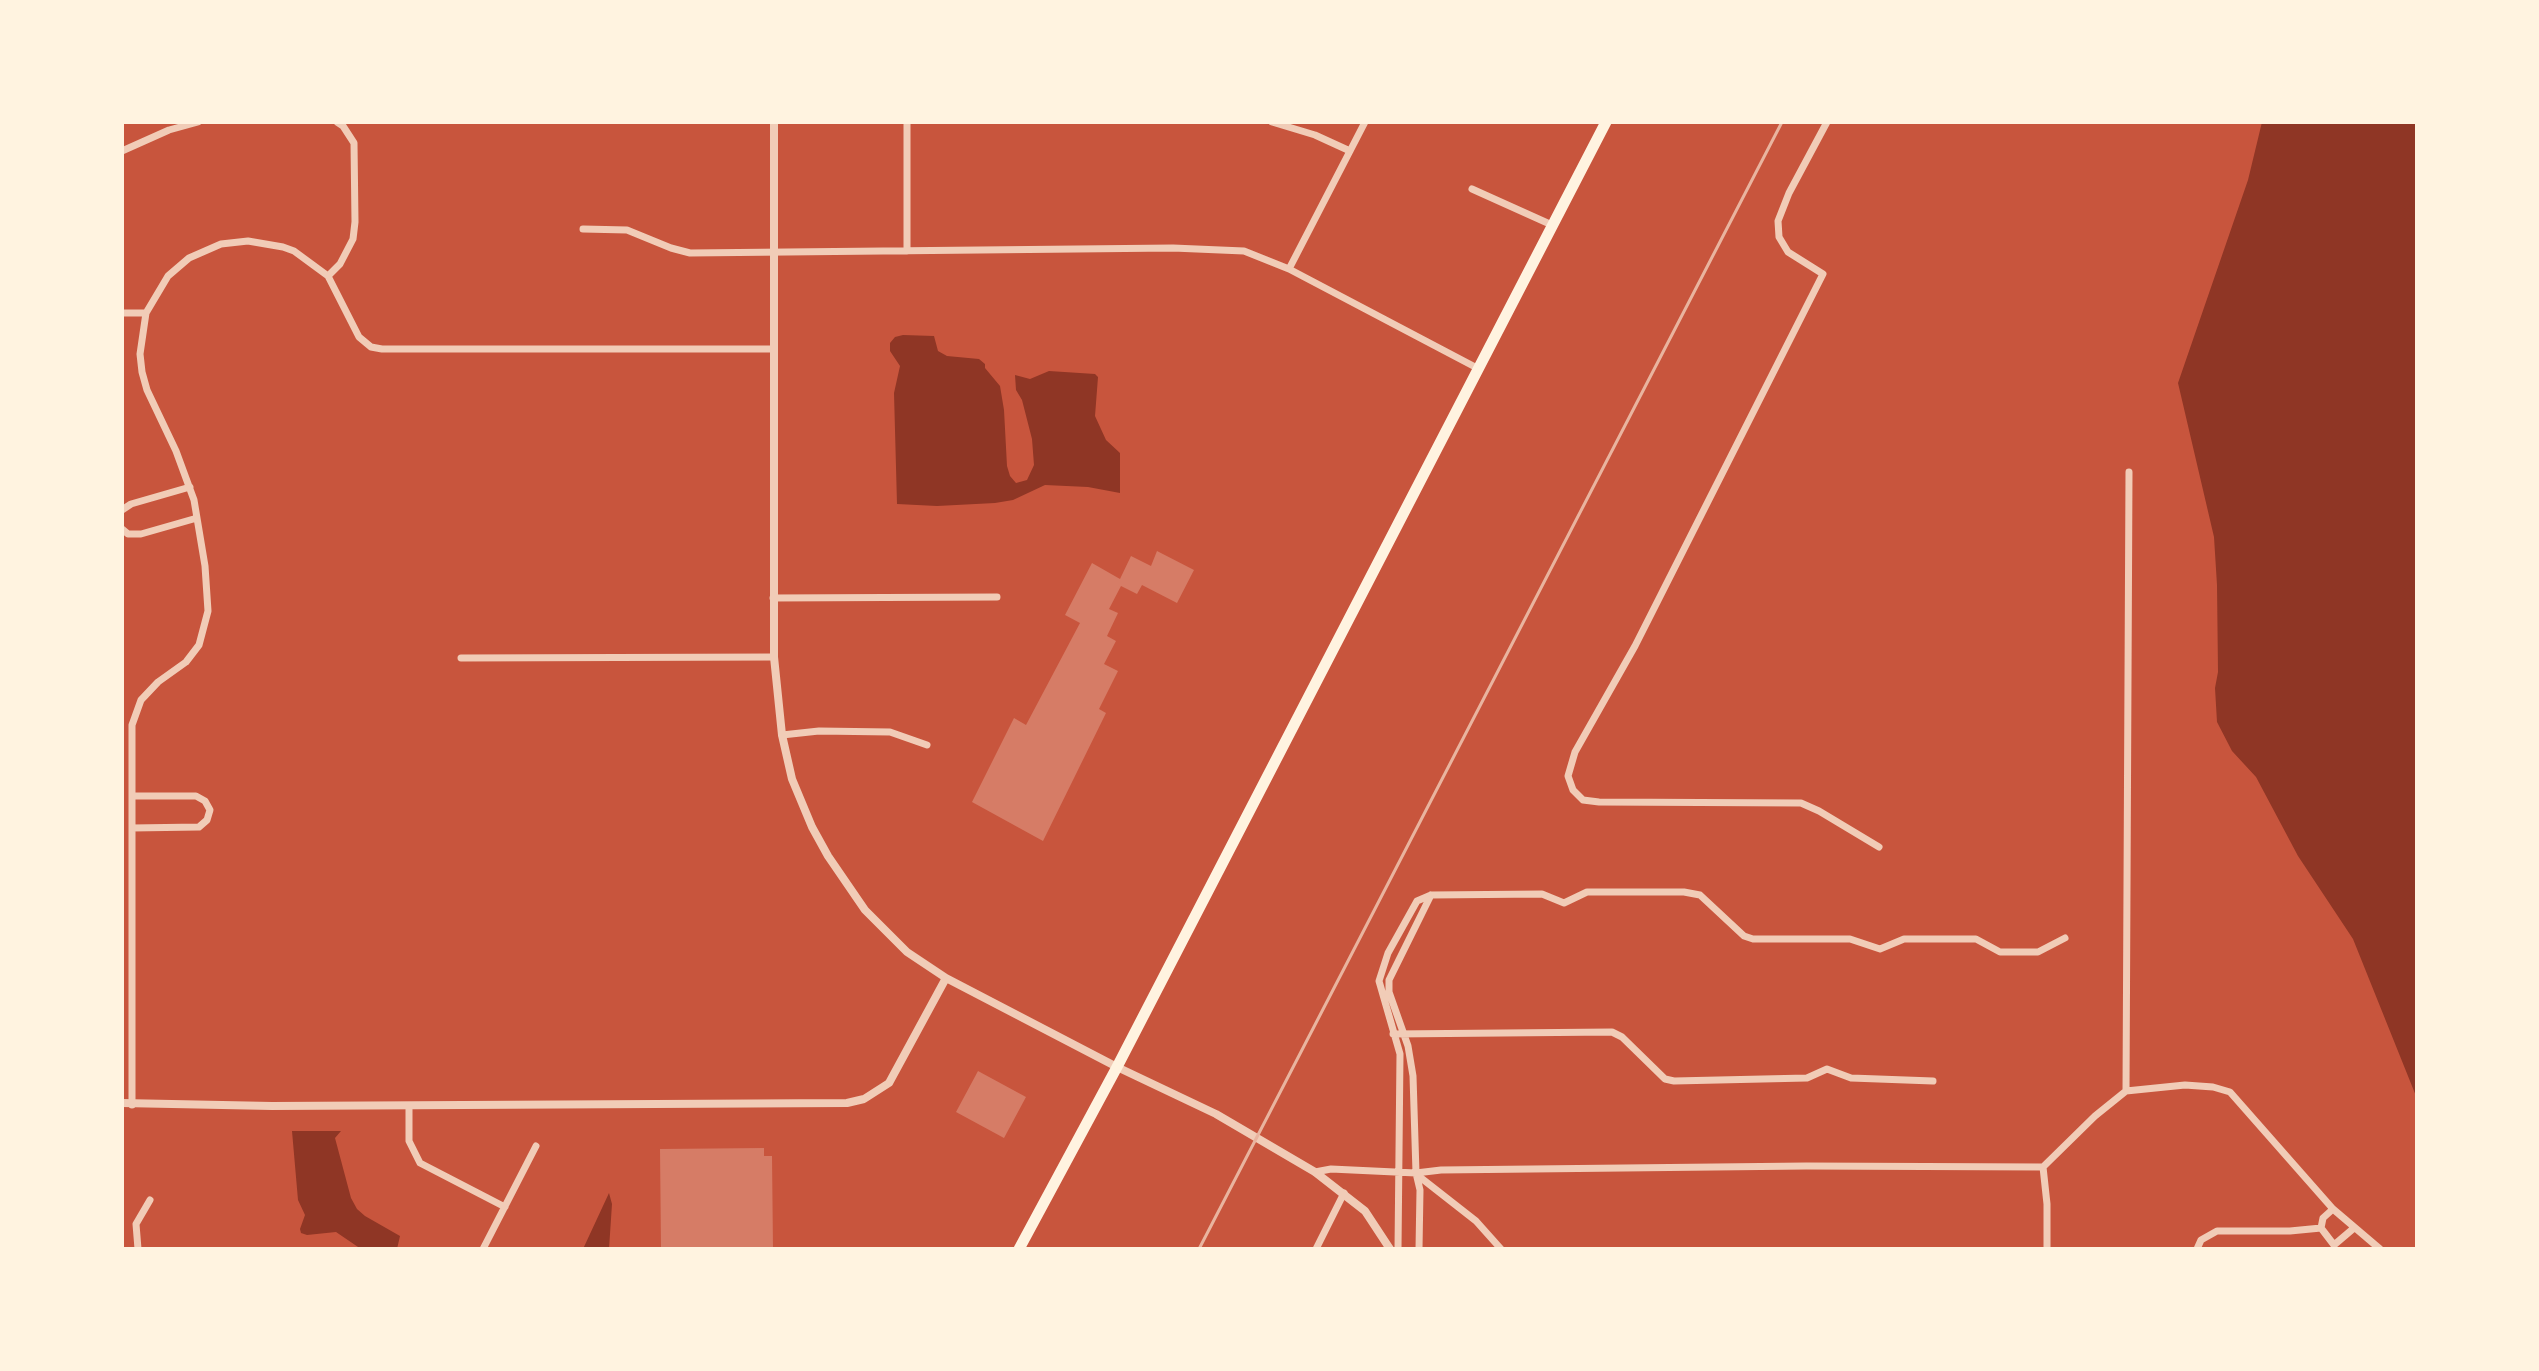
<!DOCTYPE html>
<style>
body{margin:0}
#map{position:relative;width:2539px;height:1371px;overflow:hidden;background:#c8553d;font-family:Helvetica,sans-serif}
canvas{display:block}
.frame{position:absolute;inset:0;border:124px solid #fff3e0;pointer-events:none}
</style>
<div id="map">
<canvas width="2539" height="1371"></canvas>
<div class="frame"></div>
</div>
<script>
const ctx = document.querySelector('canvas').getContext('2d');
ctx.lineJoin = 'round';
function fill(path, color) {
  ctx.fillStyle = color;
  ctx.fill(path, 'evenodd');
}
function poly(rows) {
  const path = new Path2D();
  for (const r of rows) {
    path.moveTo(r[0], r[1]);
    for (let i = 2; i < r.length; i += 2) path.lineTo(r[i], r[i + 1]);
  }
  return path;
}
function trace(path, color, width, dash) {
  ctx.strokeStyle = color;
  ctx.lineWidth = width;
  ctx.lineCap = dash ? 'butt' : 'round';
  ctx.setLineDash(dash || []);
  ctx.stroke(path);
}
const water = poly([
 [2262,122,2417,122,2417,1109,2416,1096,2353,939,2298,856,2256,777,2232,751,2217,722,2215,688,2218,672,2217,585,2214,537,2178,383,2248,180],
 [903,335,934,336,938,351,947,356,979,359,985,364,985,368,1000,386,1004,410,1007,466,1010,476,1016,483,1027,480,1034,465,1032,439,1022,400,1016,390,1015,375,1030,379,1049,371,1095,374,1098,377,1095,416,1106,440,1120,453,1120,493,1088,487,1045,485,1013,500,995,503,937,506,897,504,894,393,900,366,890,351,890,343,895,337],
 [292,1131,341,1131,335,1138,351,1198,357,1209,365,1216,400,1236,397,1249,361,1249,336,1232,307,1235,301,1233,300,1229,305,1215,298,1200],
 [609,1193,612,1204,609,1249,583,1249]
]);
const building = poly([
 [1157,551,1194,570,1177,603,1142,585,1137,594,1121,586,1109,609,1118,613,1107,636,1116,641,1104,664,1118,671,1099,709,1106,713,1043,841,972,802,1014,718,1026,725,1080,623,1065,615,1092,563,1120,579,1131,556,1151,566],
 [978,1071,1026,1097,1004,1138,956,1112],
 [764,1148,764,1156,772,1156,773,1249,661,1249,660,1149]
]);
const minor = poly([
 [907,122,907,251],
 [1272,122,1315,135,1350,151],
 [1827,122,1789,193,1778,221,1779,237,1788,252,1823,274,1635,646,1575,752,1568,776,1573,790,1583,800,1599,802,1801,803,1819,811,1879,847],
 [122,151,169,130,198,122],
 [1472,189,1552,225],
 [583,229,627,230,671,248,690,253,1173,248,1244,251,1289,269,1479,369],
 [1289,269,1365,122],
 [328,276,340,264,353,239,355,222,354,143,343,126,337,122],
 [122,313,146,313],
 [122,510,131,504,190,487],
 [122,529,128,534,141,534,197,518],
 [773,598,997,597],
 [461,658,774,657],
 [782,735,819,731,890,732,927,745],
 [132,796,196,796,205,801,210,810,207,820,199,827,132,828],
 [1393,1034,1612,1032,1622,1037,1665,1079,1674,1081,1807,1078,1827,1069,1851,1078,1933,1081],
 [2126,1091,2129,472],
 [2126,1091,2185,1085,2213,1087,2230,1092,2333,1209,2380,1249],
 [132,1105,132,725,141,700,158,682,186,662,199,645,208,611,205,566,194,500,176,451,147,390,142,372,140,354,146,313,168,276,189,258,221,244,248,241,283,247,294,251,328,276,359,337,371,347,382,349,773,349],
 [409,1106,409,1141,420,1163,505,1207],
 [2043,1167,2047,1204,2047,1249],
 [1315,1172,1331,1169,1416,1173,1441,1170,1806,1166,2043,1167,2095,1116,2126,1091],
 [1416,1174,1476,1221,1501,1249],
 [2321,1228,2323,1218,2333,1209],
 [2321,1228,2334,1245],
 [2334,1245,2354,1228],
 [138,1249,136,1224,150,1200],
 [483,1249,536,1146],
 [1316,1249,1344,1193],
 [1398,1249,1400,1054,1379,981,1388,953,1417,901,1431,895,1542,894,1564,903,1587,892,1684,892,1700,895,1744,936,1753,939,1850,939,1880,949,1904,939,1976,939,2000,952,2038,952,2065,938],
 [1419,1249,1420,1190,1416,1173,1413,1076,1408,1046,1389,992,1389,980,1431,895],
 [2197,1249,2201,1240,2217,1231,2290,1231,2321,1228]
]);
const tertiary = poly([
 [774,122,774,657,782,735,792,779,812,827,828,856,865,910,907,952,946,978,1117,1067,1216,1114,1315,1172,1365,1211,1390,1249],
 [122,1103,272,1106,847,1103,864,1099,889,1083,946,978]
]);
const primary = poly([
 [1019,1249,1117,1067,1606,122]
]);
const rail = poly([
 [1199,1249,1782,122]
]);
fill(water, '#8f3625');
fill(building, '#d67c66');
trace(minor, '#f1ccb7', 7);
trace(tertiary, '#f1ccb7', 8);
trace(primary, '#fff3e0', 11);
trace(rail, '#e9b49f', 3);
</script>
